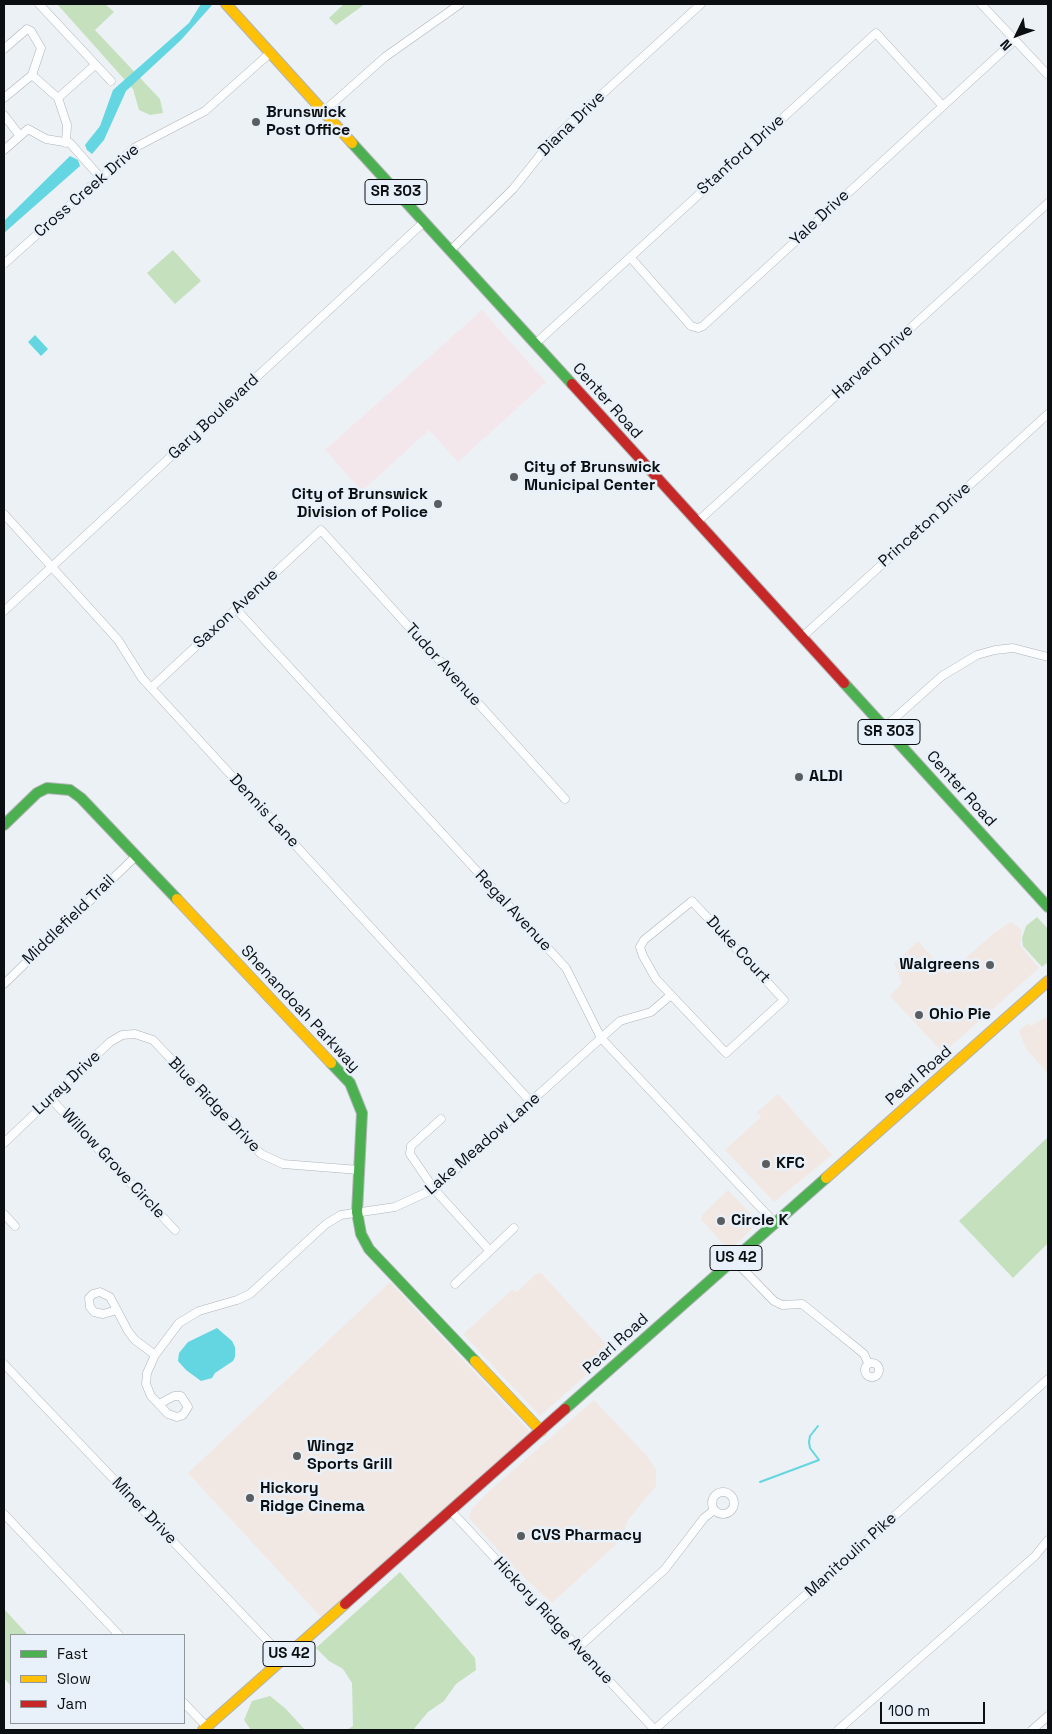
<!DOCTYPE html>
<style>
body{margin:0}
#map{position:relative;width:1052px;height:1734px;overflow:hidden;background:#ecf1f5;font-family:"Space Grotesk",sans-serif}
canvas{display:block}
.frame{position:absolute;inset:0;border:5px solid #0c0f12;pointer-events:none}
.legend{position:absolute;left:10px;top:1634px;width:175px;height:90px;box-sizing:border-box;background:#e8f1f9;border:1px solid #90979d;margin:0;padding:6px 9px;list-style:none;font-size:15px;color:#0c0f12}
.legend li{display:flex;align-items:center;gap:10px;height:25px}
.legend b{width:25px;border:1px solid #90979d}
.north{position:absolute;left:992px;top:10px;width:50px;height:50px;-webkit-text-stroke:4px #e8f1f9;paint-order:stroke;rotate:228deg;font-size:14px;font-weight:700;line-height:20px;text-align:center;color:#0c0f12}
.north::after{content:'';display:block;margin:auto;width:18px;height:22px;background:#0c0f12;clip-path:polygon(50% 0,100% 100%,50% 72%,0 100%)}
.scale{position:absolute;left:880px;top:1702px;width:105px;height:22px;box-sizing:border-box;border:2px solid #0c0f12;border-top:0;padding-left:6px;font-size:15px;line-height:18px;white-space:nowrap;color:#0c0f12;-webkit-text-stroke:4px #e8f1f9;paint-order:stroke}
</style>
<div id="map">
<canvas width="1052" height="1734"></canvas>
<div class="frame"></div>
<ul class="legend">
<li><b style="height:6px;background:#4caf50"></b>Fast</li>
<li><b style="height:6px;background:#ffc107"></b>Slow</li>
<li><b style="height:6px;background:#c62828"></b>Jam</li>
</ul>
<div class="north">N</div>
<div class="scale">100 m</div>
</div>
<script>
const ctx = document.querySelector('canvas').getContext('2d');
ctx.lineJoin = 'round';
function fill(path, color) {
  ctx.fillStyle = color;
  ctx.fill(path, 'evenodd');
}
function poly(rows) {
  const path = new Path2D();
  for (const r of rows) {
    if (r.length === 3) {
      path.moveTo(r[0] + r[2], r[1]);
      path.arc(r[0], r[1], r[2], 0, 2 * Math.PI);
      continue;
    }
    path.moveTo(r[0], r[1]);
    for (let i = 2; i < r.length; i += 2) path.lineTo(r[i], r[i + 1]);
  }
  return path;
}
function trace(path, color, width, dash) {
  ctx.strokeStyle = color;
  ctx.lineWidth = width;
  ctx.lineCap = dash ? 'butt' : 'round';
  ctx.setLineDash(dash || []);
  ctx.stroke(path);
}
function drawText(font, color, halo, rows, align = 'center') {
  ctx.font = font + ' "Space Grotesk",sans-serif';
  ctx.lineWidth = 5;
  ctx.setLineDash([]);
  ctx.textBaseline = 'middle';
  ctx.strokeStyle = halo;
  ctx.fillStyle = color;
  for (const [text, x, y, turn = 0] of rows) {
    ctx.save();
    ctx.translate(x, y);
    ctx.rotate((+turn || 0) * Math.PI / 180);
    ctx.textAlign = isNaN(turn) ? turn : align;
    if (halo) ctx.strokeText(text, 0, 0);
    ctx.fillText(text, 0, 0);
    ctx.restore();
  }
}
const commercial = poly([
 [1011,922,1022,930,1020,945,1039,968,943,1053,890,996,902,983,894,963,918,941,947,974,994,933],
 [1046,1017,1048,1017,1048,1073,1026,1049,1019,1031,1028,1023,1031,1026],
 [778,1094,832,1155,774,1202,725,1150,761,1117,757,1112],
 [728,1190,759,1222,729,1251,701,1219,703,1214],
 [541,1273,610,1348,610,1354,540,1416,463,1334,512,1290,517,1292,536,1274],
 [390,1282,530,1432,321,1617,188,1473],
 [594,1400,648,1457,656,1470,656,1486,628,1520,621,1540,552,1603,518,1572,469,1518,471,1510,488,1492]
]);
const medical = poly([
 [482,310,546,382,458,462,429,430,362,491,325,450]
]);
const green = poly([
 [57,4,105,4,114,12,95,30,160,99,163,113,150,115,139,110,133,89],
 [344,4,365,4,336,25,329,18],
 [173,250,201,281,175,304,147,273],
 [1037,917,1048,929,1048,962,1042,967,1023,946,1022,938,1026,926],
 [1048,1137,1048,1243,1013,1278,959,1221],
 [400,1572,475,1658,476,1670,456,1684,444,1701,428,1712,413,1730,347,1730,353,1726,352,1683,343,1669,329,1661,316,1648],
 [4,1609,28,1635,11,1635,11,1686,4,1678],
 [270,1696,286,1709,305,1730,251,1730,244,1720,252,1701]
]);
const water = poly([
 [201,4,213,4,181,40,126,91,104,140,92,154,87,150,85,145,100,126,113,90,189,23],
 [70,156,78,160,80,166,4,233,4,221],
 [35,335,48,349,41,356,28,342],
 [217,1328,232,1341,235,1347,235,1357,233,1361,215,1373,212,1378,201,1381,186,1370,178,1361,179,1353,188,1342]
]);
const stream = poly([
 [818,1426,810,1436,809,1442,810,1448,819,1460],
 [760,1482,819,1460]
]);
const street = poly([
 [39,4,111,81],
 [981,4,1048,75],
 [4,49,27,29,31,31,41,48,32,75,58,98],
 [4,98,32,75],
 [323,112,385,57,460,4],
 [4,115,20,136],
 [66,143,67,125,58,98,95,65],
 [4,150,28,129,46,139,70,143,100,177],
 [450,251,513,189,553,139,701,4],
 [630,257,691,326,698,328,703,326,1015,40],
 [4,264,134,148,205,111,269,54],
 [535,344,876,33,942,105],
 [4,514,118,640,142,678,531,1102],
 [697,522,1048,203],
 [236,609,566,968,601,1038,775,1223],
 [4,611,424,222],
 [802,637,1048,414],
 [151,688,321,530,565,799],
 [885,727,942,676,977,655,995,650,1013,648,1048,657],
 [692,901,784,1000,726,1053,656,979,643,956,640,947,644,940,692,901],
 [4,984,135,857],
 [50,1098,175,1230],
 [441,1119,411,1146,410,1154,434,1189,490,1251],
 [4,1143,110,1042,122,1035,135,1034,153,1040,261,1154,283,1164,359,1170],
 [4,1214,15,1226],
 [734,1260,774,1301,782,1305,802,1304,811,1311,864,1354,868,1363],
 [455,1284,514,1228],
 [117,1310,103,1314,94,1312,90,1307,89,1298,93,1294,100,1292,110,1297,128,1331,135,1340,155,1355],
 [872,1370,7],
 [4,1364,284,1658],
 [161,1403,174,1396,181,1396,188,1407,183,1415,177,1417,168,1414,151,1396,146,1384,147,1373,155,1355,179,1323,199,1311,237,1300,250,1294,326,1224,341,1215,395,1207,434,1189,620,1021,651,1012,671,995],
 [723,1503,11],
 [451,1511,655,1730],
 [4,1514,119,1635],
 [578,1648,665,1569,704,1518,714,1510],
 [184,1703,207,1727],
 [654,1730,1048,1379],
 [838,1730,1035,1556,1048,1540],
 [1032,1730,1048,1716]
]);
const fast = poly([
 [352,143,572,384],
 [844,683,1048,907],
 [4,825,37,793,47,788,70,790,81,798,177,899],
 [331,1063,350,1083,362,1113,357,1212,361,1234,369,1249,475,1361],
 [565,1409,826,1178]
]);
const slow = poly([
 [226,4,352,143],
 [177,899,331,1063],
 [826,1178,1048,981],
 [475,1361,541,1431],
 [203,1730,345,1604]
]);
const jam = poly([
 [572,384,844,683],
 [345,1604,565,1409]
]);
const markers = [
 [256,122,5,"#5a5e61"],
 [514,477,5,"#5a5e61"],
 [438,504,5,"#5a5e61"],
 [799,777,5,"#5a5e61"],
 [990,965,5,"#5a5e61"],
 [919,1015,5,"#5a5e61"],
 [766,1164,5,"#5a5e61"],
 [721,1221,5,"#5a5e61"],
 [297,1456,5,"#5a5e61"],
 [250,1498,5,"#5a5e61"],
 [521,1536,5,"#5a5e61"]
];
const shields = [
 [396,192,62],
 [889,732,62],
 [736,1258,52],
 [289,1654,52]
];
const shieldNames = [
 ["SR 303",396,192],
 ["SR 303",889,732],
 ["US 42",736,1258],
 ["US 42",289,1654]
];
const poiNames = [
 ["Brunswick",266,113],
 ["Post Office",266,131],
 ["City of Brunswick",524,468],
 ["Municipal Center",524,486],
 ["City of Brunswick",428,495,"right"],
 ["Division of Police",428,513,"right"],
 ["ALDI",809,777],
 ["Walgreens",980,965,"right"],
 ["Ohio Pie",929,1015],
 ["KFC",776,1164],
 ["Circle K",731,1221],
 ["Wingz",307,1447],
 ["Sports Grill",307,1465],
 ["Hickory",260,1489],
 ["Ridge Cinema",260,1507],
 ["CVS Pharmacy",531,1536]
];
const streetNames = [
 ["Diana Drive",572,124,-44],
 ["Stanford Drive",741,155,-42],
 ["Cross Creek Drive",87,191,-41],
 ["Yale Drive",820,218,-43],
 ["Harvard Drive",873,362,-42],
 ["Center Road",607,401,48],
 ["Gary Boulevard",214,417,-43],
 ["Princeton Drive",925,525,-42],
 ["Saxon Avenue",236,609,-43],
 ["Tudor Avenue",443,665,48],
 ["Center Road",961,789,48],
 ["Dennis Lane",264,811,47],
 ["Regal Avenue",513,911,47],
 ["Middlefield Trail",69,920,-44],
 ["Duke Court",738,950,47],
 ["Shenandoah Parkway",300,1009,47],
 ["Pearl Road",919,1076,-41],
 ["Luray Drive",67,1083,-43],
 ["Blue Ridge Drive",214,1105,46],
 ["Lake Meadow Lane",483,1144,-41],
 ["Willow Grove Circle",113,1164,47],
 ["Pearl Road",616,1344,-42],
 ["Miner Drive",144,1511,46],
 ["Manitoulin Pike",851,1555,-42],
 ["Hickory Ridge Avenue",553,1621,47]
];
fill(commercial, '#f2e8e3');
fill(medical, '#f3e7eb');
fill(green, '#c5e0bd');
fill(water, '#64d6e1');
trace(stream, '#64d6e1', 2);
trace(street, '#afb3b6', 9);
trace(fast, '#afb3b6', 12);
trace(slow, '#afb3b6', 12);
trace(jam, '#afb3b6', 12);
trace(street, '#fcfdfe', 8);
trace(fast, '#4caf50', 10);
trace(slow, '#ffc107', 10);
trace(jam, '#c62828', 10);
for (const [x, y, r, color] of markers) {
  const dot = new Path2D();
  dot.arc(x, y, r, 0, 2 * Math.PI);
  ctx.fillStyle = color;
  ctx.fill(dot);
  trace(dot, '#e8f1f9', 2);
}
for (const [x, y, w] of shields) {
  const box = new Path2D();
  box.roundRect(x - w / 2, y - 12.5, w, 25, 4);
  ctx.fillStyle = '#e8f1f9';
  ctx.fill(box);
  trace(box, '#0c0f12', 1);
}
drawText('bold 15px', '#0c0f12', null, shieldNames);
drawText('bold 16px', '#0c0f12', '#e8f1f9', poiNames, 'left');
drawText('16px', '#0c0f12', '#e8f1f9', streetNames);
</script>
